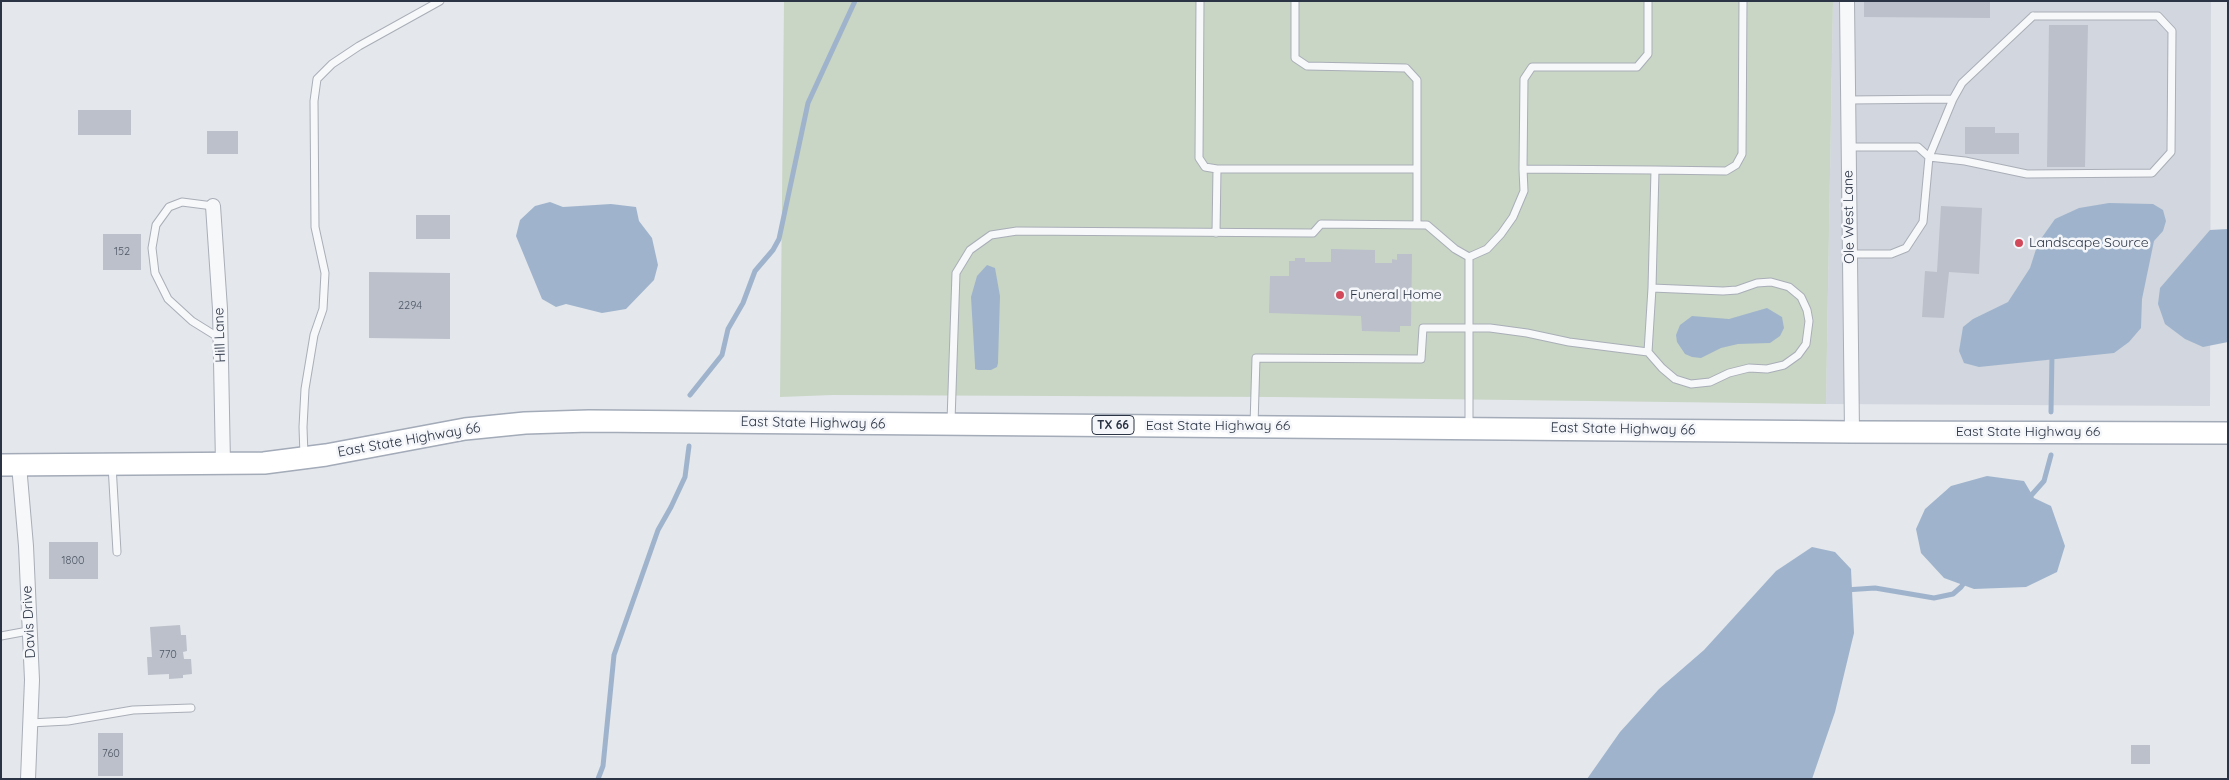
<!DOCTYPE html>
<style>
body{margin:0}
#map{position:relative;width:2229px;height:780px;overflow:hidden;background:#e4e7ec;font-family:Quicksand,sans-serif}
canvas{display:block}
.frame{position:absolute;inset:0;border:2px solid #2b3445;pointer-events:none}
</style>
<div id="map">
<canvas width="2229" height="780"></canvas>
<div class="frame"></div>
</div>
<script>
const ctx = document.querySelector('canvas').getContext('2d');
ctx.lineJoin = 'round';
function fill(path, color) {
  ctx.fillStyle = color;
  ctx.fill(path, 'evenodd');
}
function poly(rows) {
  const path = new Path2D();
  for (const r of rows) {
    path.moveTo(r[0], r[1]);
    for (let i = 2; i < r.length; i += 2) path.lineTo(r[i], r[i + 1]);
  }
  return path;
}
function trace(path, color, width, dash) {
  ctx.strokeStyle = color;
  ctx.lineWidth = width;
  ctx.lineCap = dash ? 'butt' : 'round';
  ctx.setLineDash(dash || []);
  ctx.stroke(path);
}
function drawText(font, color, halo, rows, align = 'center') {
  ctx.font = font + ' Quicksand,sans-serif';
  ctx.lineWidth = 5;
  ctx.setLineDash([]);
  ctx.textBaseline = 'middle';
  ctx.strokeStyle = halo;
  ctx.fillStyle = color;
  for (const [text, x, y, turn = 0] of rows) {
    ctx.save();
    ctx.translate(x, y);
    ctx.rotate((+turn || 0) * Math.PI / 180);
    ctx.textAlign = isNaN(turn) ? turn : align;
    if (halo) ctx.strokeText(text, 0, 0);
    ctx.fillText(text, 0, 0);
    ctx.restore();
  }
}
const built = poly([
 [1833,1,2211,1,2210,406,1826,404]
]);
const green = poly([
 [784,1,1833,1,1826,404,1275,397,833,395,780,397]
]);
const water = poly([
 [550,202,563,207,611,204,636,207,639,221,652,238,658,265,654,280,626,309,602,313,566,304,556,307,542,299,516,236,520,220,535,206],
 [2109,203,2153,204,2163,210,2166,221,2163,231,2154,241,2142,299,2141,328,2129,342,2114,353,1979,367,1964,363,1959,351,1963,327,1973,319,2008,302,2030,268,2038,243,2055,219,2079,208],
 [2228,229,2228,342,2203,347,2185,339,2165,324,2158,304,2160,288,2210,230],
 [987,265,995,268,1000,296,998,363,997,367,991,370,978,370,975,369,975,365,971,297,977,276],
 [1767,308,1782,317,1784,328,1780,336,1770,343,1738,344,1721,348,1701,358,1692,357,1685,354,1677,342,1676,335,1680,325,1692,316,1729,319],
 [1987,476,2024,481,2034,498,2051,506,2065,546,2057,572,2026,587,1974,589,1944,578,1921,553,1916,529,1925,509,1951,486],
 [1812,547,1835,552,1851,569,1854,633,1835,712,1812,779,1587,779,1620,732,1659,689,1704,650,1776,571]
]);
const stream = poly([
 [690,395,722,355,728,329,743,303,755,271,773,250,779,239,808,103,855,1],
 [2051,412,2052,354],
 [2028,499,2044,481,2051,455],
 [1845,590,1875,588,1934,598,1953,594,1961,587,1967,579],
 [598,779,603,766,614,655,658,530,671,507,685,477,689,446]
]);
const building = poly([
 [1864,1,1990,1,1990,18,1864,17],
 [2049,25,2088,25,2085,167,2047,167],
 [78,110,131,110,131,135,78,135],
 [1965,127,1995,127,1995,133,2019,133,2019,154,1965,154],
 [207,131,238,131,238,154,207,154],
 [1941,206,1982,208,1979,274,1949,272,1944,318,1922,317,1925,271,1937,272],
 [416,215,450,215,450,239,416,239],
 [103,234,141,234,141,270,103,270],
 [1331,249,1375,250,1375,263,1392,263,1392,259,1397,260,1397,254,1412,254,1411,326,1400,326,1400,332,1362,331,1361,316,1269,313,1270,276,1289,276,1289,261,1295,261,1295,258,1305,258,1305,262,1331,262],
 [369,272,450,273,450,339,369,338],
 [49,542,98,542,98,579,49,579],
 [180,625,181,635,186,635,187,651,183,652,184,659,191,659,192,674,183,675,183,678,169,679,169,674,148,675,147,657,152,657,150,627],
 [98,733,123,733,123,776,98,776],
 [2131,745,2150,745,2150,764,2131,764]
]);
const service = poly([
 [1200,1,1199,158,1205,167,1217,169,1216,233],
 [1295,1,1295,58,1307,66,1406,68,1417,80,1417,225],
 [1648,1,1648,54,1637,67,1532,67,1524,79,1523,169,1655,170,1652,288],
 [2033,16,2158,16,2172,31,2171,152,2152,173,2027,174,1965,161,1929,157,1953,99,1962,83,2033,16],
 [1848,100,1953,99],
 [1848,147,1918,147,1929,157,1923,222,1906,248,1891,254,1849,254],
 [1217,169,1417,169],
 [1655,170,1726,171,1736,165,1742,154,1743,1],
 [213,206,182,202,169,207,156,225,152,248,155,273,168,299,192,321,221,339],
 [1469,257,1487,249,1501,234,1513,217,1524,191,1523,169],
 [951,421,956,273,970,250,991,235,1017,231,1313,233,1321,224,1427,225,1455,249,1469,257,1469,427],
 [1254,425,1256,358,1421,359,1423,328,1490,328,1527,333,1569,342,1648,352,1662,368,1675,379,1691,384,1710,382,1729,373,1749,368,1767,369,1784,365,1798,355,1806,344,1809,321,1807,310,1801,297,1789,287,1771,282,1757,283,1737,290,1723,291,1652,288,1648,352],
 [304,456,303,427,305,389,314,335,323,309,325,273,315,227,314,101,317,79,332,64,359,46,440,1],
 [112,465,117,552],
 [1,636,28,631],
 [30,723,68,721,133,710,191,708]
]);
const minor = poly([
 [1847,1,1852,432],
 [213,206,220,309,223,464],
 [19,465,26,546,32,680,28,779]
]);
const primary = poly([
 [1,465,264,463,326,455,465,429,525,423,589,421,1852,432,2228,433]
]);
const markers = [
 [2019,243,5,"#d1495b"],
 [1340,295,5,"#d1495b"]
];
const numberNames = [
 ["152",122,252],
 ["2294",410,306],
 ["1800",73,561],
 ["770",168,655],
 ["760",111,754]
];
const shields = [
 [1113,425,42]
];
const shieldNames = [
 ["TX 66",1113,425]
];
const streetNames = [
 ["Ole West Lane",1849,217,-91],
 ["Hill Lane",220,335,-92],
 ["East State Highway 66",813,423,1],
 ["East State Highway 66",1218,426],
 ["East State Highway 66",1623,429,1],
 ["East State Highway 66",2028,432],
 ["East State Highway 66",409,440,-10],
 ["Davis Drive",29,622,-93]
];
const poiNames = [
 ["Landscape Source",2029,243],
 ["Funeral Home",1350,295]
];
fill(built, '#d2d6de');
fill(green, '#c9d6c5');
fill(water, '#9fb4cc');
trace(stream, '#9fb4cc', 5);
fill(building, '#bbc0ca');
trace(service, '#a9aeb7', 9);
trace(minor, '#a9aeb7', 16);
trace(primary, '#a3abb8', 24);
trace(service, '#f7f8fa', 7);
trace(minor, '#f7f8fa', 14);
trace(primary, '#fff', 21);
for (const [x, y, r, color] of markers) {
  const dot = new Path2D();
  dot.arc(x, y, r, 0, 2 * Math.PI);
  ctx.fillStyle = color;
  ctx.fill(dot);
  trace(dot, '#f4f6f9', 2);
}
drawText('11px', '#4f5766', null, numberNames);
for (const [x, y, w] of shields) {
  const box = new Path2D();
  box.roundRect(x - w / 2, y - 9.5, w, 19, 4);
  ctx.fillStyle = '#f4f6f9';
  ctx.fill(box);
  trace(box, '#2b3445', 1);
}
drawText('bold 12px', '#2b3445', null, shieldNames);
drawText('14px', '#2b3445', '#f4f6f9', streetNames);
drawText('14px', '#2b3445', '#f4f6f9', poiNames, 'left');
</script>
